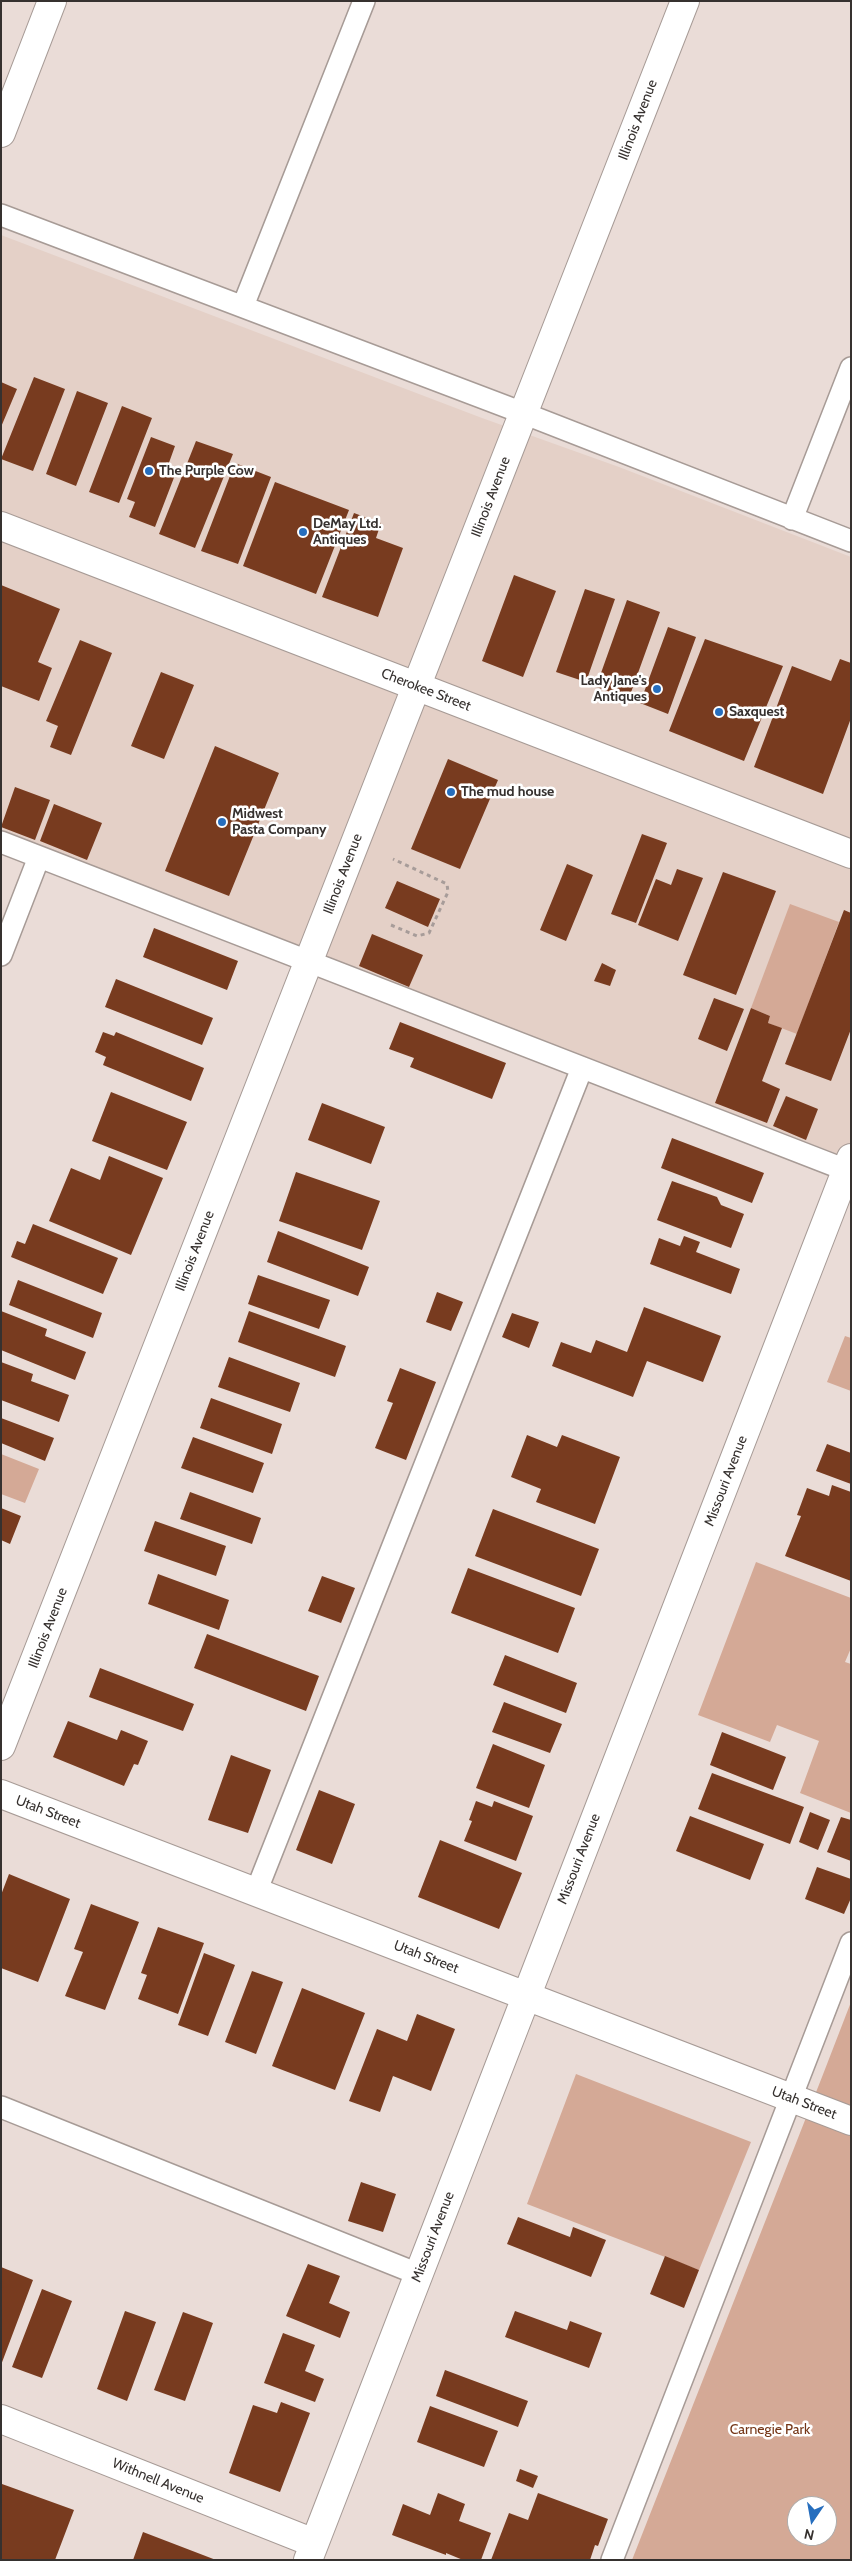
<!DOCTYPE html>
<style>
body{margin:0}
#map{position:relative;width:852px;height:2561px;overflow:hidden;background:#eadcd7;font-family:Cabin,sans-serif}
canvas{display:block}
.frame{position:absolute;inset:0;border:2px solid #36312f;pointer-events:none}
.north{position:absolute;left:787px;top:2496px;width:50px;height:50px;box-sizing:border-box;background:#fff;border:1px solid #afadac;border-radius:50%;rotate:192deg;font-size:14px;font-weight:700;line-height:20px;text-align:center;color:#36312f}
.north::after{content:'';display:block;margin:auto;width:18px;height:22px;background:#266ebe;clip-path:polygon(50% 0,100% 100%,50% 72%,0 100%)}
</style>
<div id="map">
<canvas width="852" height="2561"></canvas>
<div class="frame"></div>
<div class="north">N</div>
</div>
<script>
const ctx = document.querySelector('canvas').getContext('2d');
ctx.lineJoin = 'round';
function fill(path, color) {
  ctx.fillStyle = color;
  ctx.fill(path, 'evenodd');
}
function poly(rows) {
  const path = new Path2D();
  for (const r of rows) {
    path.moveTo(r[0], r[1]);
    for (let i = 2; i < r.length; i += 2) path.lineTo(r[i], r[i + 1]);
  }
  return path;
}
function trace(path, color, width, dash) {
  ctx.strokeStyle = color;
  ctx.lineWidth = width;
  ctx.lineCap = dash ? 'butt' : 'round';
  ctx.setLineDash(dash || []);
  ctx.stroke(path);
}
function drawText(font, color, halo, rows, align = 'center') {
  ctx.font = font + ' Cabin,sans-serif';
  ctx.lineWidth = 5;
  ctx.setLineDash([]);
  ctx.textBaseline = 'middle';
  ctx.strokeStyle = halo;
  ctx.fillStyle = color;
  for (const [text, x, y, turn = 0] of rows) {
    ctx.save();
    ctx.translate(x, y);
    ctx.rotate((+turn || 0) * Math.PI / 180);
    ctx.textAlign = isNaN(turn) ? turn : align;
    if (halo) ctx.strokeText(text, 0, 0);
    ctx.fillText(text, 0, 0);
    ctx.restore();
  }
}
const built = poly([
 [1,235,482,418,619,467,851,557,851,1159,1,833]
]);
const green = poly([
 [790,904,839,922,797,1034,768,1023,770,1016,751,1008],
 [845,1336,851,1338,851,1391,827,1382],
 [1,1454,39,1469,25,1503,1,1494],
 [756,1562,851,1598,851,1648,845,1662,851,1664,851,1813,800,1793,819,1741,777,1725,770,1742,698,1715],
 [851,2002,851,2560,632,2560,822,2077],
 [797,2506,827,2506,827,2536,797,2536],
 [576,2074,751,2142,699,2270,527,2204]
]);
const building = poly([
 [34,377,65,389,33,471,1,459],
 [1,382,17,389,1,427],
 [77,391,108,403,76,486,46,474],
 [122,406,152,418,119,503,89,492],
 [151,437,175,446,166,471,175,475,155,527,129,517,135,502,127,499],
 [196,441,233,454,195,548,159,534],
 [235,463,271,477,238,564,201,551],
 [275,482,349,510,316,594,243,566],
 [354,513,381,523,376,538,403,548,378,617,322,597],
 [514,575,556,591,523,677,482,661],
 [1,585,60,609,38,662,52,668,39,701,1,686],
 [585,589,615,599,586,682,556,672],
 [627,600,660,612,629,698,596,687],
 [668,627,696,637,668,714,640,703],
 [705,639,783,666,744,761,669,731],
 [80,640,112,653,71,755,50,747,58,726,46,721],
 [840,659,851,663,851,718,823,794,754,767,792,666,831,681],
 [161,672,194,685,164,759,131,746],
 [215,746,279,773,229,896,165,871],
 [448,759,498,780,460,869,411,849],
 [15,787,50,800,35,840,1,827],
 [54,804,102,823,87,860,40,841],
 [642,834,667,843,636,923,611,914],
 [567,864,593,875,566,941,540,930],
 [677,869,703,878,678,941,638,925,656,879,671,885],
 [723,872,776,891,736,995,683,975],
 [397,881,440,899,428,927,385,908],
 [844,910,851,913,851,1029,831,1081,785,1064],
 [154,928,238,961,227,990,143,957],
 [372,934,423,955,409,987,359,966],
 [602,963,616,970,610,986,594,981],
 [116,979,213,1018,202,1045,105,1007],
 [714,998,744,1009,727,1051,698,1039],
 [751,1008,770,1016,768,1023,782,1028,762,1081,780,1089,767,1123,715,1103],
 [400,1022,506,1063,492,1099,410,1067,414,1058,389,1049],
 [103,1032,114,1036,116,1032,204,1068,191,1101,103,1065,106,1057,95,1052],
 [111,1092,187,1122,167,1170,92,1141],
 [786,1096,818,1109,806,1140,773,1126],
 [322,1103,385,1127,371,1164,308,1140],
 [672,1138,764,1173,752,1203,661,1168],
 [109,1156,163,1178,131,1255,49,1221,71,1168,100,1180],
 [296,1172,380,1201,362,1250,279,1221],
 [672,1181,717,1197,721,1205,744,1214,731,1248,657,1220],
 [33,1224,118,1258,103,1294,11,1257,17,1241,25,1244],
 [278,1231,369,1267,358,1296,267,1262],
 [684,1236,700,1242,696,1252,740,1269,731,1294,650,1264,659,1238,680,1246],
 [258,1275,330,1300,319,1329,248,1304],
 [18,1280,102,1313,93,1338,9,1305],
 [437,1292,463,1302,451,1331,426,1322],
 [644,1307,721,1336,703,1382,647,1361,633,1397,552,1366,561,1342,591,1353,596,1340,627,1352],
 [1,1311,47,1329,45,1336,86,1352,75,1380,1,1350],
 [249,1311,346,1346,335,1377,238,1342],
 [512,1313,539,1322,529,1348,502,1337],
 [229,1357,300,1383,290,1412,218,1387],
 [1,1362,33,1374,31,1381,69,1395,59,1422,1,1400],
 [400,1368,436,1382,406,1460,375,1448,393,1403,387,1401],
 [211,1398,282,1424,272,1454,200,1428],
 [1,1418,54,1438,45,1461,1,1443],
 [527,1435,557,1447,562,1435,620,1457,595,1524,536,1502,541,1489,511,1477],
 [193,1437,264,1463,253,1493,181,1468],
 [827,1444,851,1453,851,1484,816,1471],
 [832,1485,851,1492,851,1581,785,1556,801,1516,797,1515,807,1488,829,1496],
 [190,1492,261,1518,252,1544,180,1519],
 [1,1508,21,1516,10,1544,1,1540],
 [493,1509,599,1549,581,1596,475,1556],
 [155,1521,226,1546,216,1576,144,1551],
 [468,1568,575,1608,558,1653,451,1613],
 [158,1574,229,1600,219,1630,148,1604],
 [322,1576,355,1588,341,1623,308,1611],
 [207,1634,319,1676,306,1711,194,1668],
 [505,1655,577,1683,566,1713,493,1685],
 [100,1668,194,1704,183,1731,89,1697],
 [504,1702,562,1724,550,1753,492,1732],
 [68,1721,117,1740,121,1730,148,1741,138,1765,134,1764,124,1786,53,1757],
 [722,1732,786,1757,773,1790,710,1765],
 [493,1744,545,1765,529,1808,476,1788],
 [231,1755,271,1770,248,1833,208,1820],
 [712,1773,804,1807,790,1844,698,1809],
 [319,1790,355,1804,332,1864,296,1850],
 [476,1801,492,1807,494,1801,533,1816,516,1861,464,1841,472,1821,469,1820],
 [810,1812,830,1820,818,1850,799,1842],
 [690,1816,764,1844,750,1880,676,1851],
 [841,1817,851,1820,851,1861,827,1852],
 [440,1840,522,1873,499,1929,418,1897],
 [817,1867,851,1879,851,1898,844,1914,805,1899],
 [9,1874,70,1899,38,1982,1,1968,1,1895],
 [91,1904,139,1922,105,2010,65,1996,83,1952,74,1949],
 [158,1927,204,1943,178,2014,138,1999,147,1975,141,1973],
 [204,1953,235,1965,208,2036,178,2025],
 [252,1971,283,1982,256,2054,225,2042],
 [302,1988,365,2013,335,2090,272,2066],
 [417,2014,455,2029,431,2091,393,2076,380,2112,349,2101,377,2029,407,2041],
 [361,2182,396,2194,383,2232,348,2221],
 [518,2217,570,2237,573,2227,606,2240,591,2277,507,2244],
 [665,2256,699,2270,684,2308,650,2294],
 [308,2264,340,2276,329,2303,350,2312,340,2338,286,2316],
 [1,2267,33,2280,1,2365],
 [42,2289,72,2301,42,2378,12,2367],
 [125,2311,156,2322,127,2401,97,2389],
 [515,2311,567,2330,570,2321,602,2333,589,2368,505,2337],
 [183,2312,213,2323,185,2401,154,2390],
 [283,2333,315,2345,305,2371,324,2379,315,2402,264,2383],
 [445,2370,528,2401,518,2427,436,2396],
 [281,2402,310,2413,280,2492,229,2473,253,2405,277,2413],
 [430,2406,498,2431,484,2467,417,2442],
 [520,2469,538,2476,533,2488,516,2481],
 [2,2484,74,2510,55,2560,1,2560],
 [438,2493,465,2504,459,2521,491,2533,481,2560,463,2560,446,2553,446,2555,392,2535,403,2504,430,2515],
 [538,2493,608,2519,598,2546,595,2545,590,2560,491,2560,509,2513,528,2520],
 [143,2532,216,2560,133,2560]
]);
const path = poly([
 [391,925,417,936,429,933,448,892,447,884,393,859]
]);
const service = poly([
 [1,215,523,413,851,541],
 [243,306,364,1],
 [792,519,851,368],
 [1,842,851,1172],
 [1,955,39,857],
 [256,1892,582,1068],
 [1,2107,418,2274],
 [612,2560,851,1943]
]);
const minor = poly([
 [1,133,52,1],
 [1,1746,685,1],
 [1,1794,851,2121],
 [1,2419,314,2543],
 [308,2560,851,1158]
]);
const tertiary = poly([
 [1,526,851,854]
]);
const markers = [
 [149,471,5,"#266ebe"],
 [303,532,5,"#266ebe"],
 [657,689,5,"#266ebe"],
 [719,712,5,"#266ebe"],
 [451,792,5,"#266ebe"],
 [222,822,5,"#266ebe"]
];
const streetNames = [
 ["Illinois Avenue",638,120,-69],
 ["Illinois Avenue",491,497,-69],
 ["Cherokee Street",426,690,21],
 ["Illinois Avenue",343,874,-69],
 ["Illinois Avenue",195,1251,-69],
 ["Missouri Avenue",726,1481,-69],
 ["Illinois Avenue",48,1628,-69],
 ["Utah Street",48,1812,21],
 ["Missouri Avenue",579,1859,-69],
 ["Utah Street",426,1957,21],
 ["Utah Street",804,2103,21],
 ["Missouri Avenue",433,2237,-69],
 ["Withnell Avenue",158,2481,22]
];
const poiNames = [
 ["The Purple Cow",159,471],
 ["DeMay Ltd.",313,524],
 ["Antiques",313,540],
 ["Lady Jane's",647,681,"right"],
 ["Antiques",647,697,"right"],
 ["Saxquest",729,712],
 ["The mud house",461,792],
 ["Midwest",232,814],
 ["Pasta Company",232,830]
];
const parkNames = [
 ["Carnegie Park",770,2430]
];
fill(built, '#e4d0c7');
fill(green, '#d4a996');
fill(building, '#783b1f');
trace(service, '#a79b96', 24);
trace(minor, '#a79b96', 30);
trace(tertiary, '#a79b96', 30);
trace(path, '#a79c99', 3, [4, 4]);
trace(service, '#fff', 21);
trace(minor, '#fff', 28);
trace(tertiary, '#fff', 28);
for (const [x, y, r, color] of markers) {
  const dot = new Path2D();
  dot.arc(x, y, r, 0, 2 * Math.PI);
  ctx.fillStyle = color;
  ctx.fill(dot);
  trace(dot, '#fff', 2);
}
drawText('14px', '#36312f', '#fff', streetNames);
drawText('bold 14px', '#36312f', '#fff', poiNames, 'left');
drawText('14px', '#743516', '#fff', parkNames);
</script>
